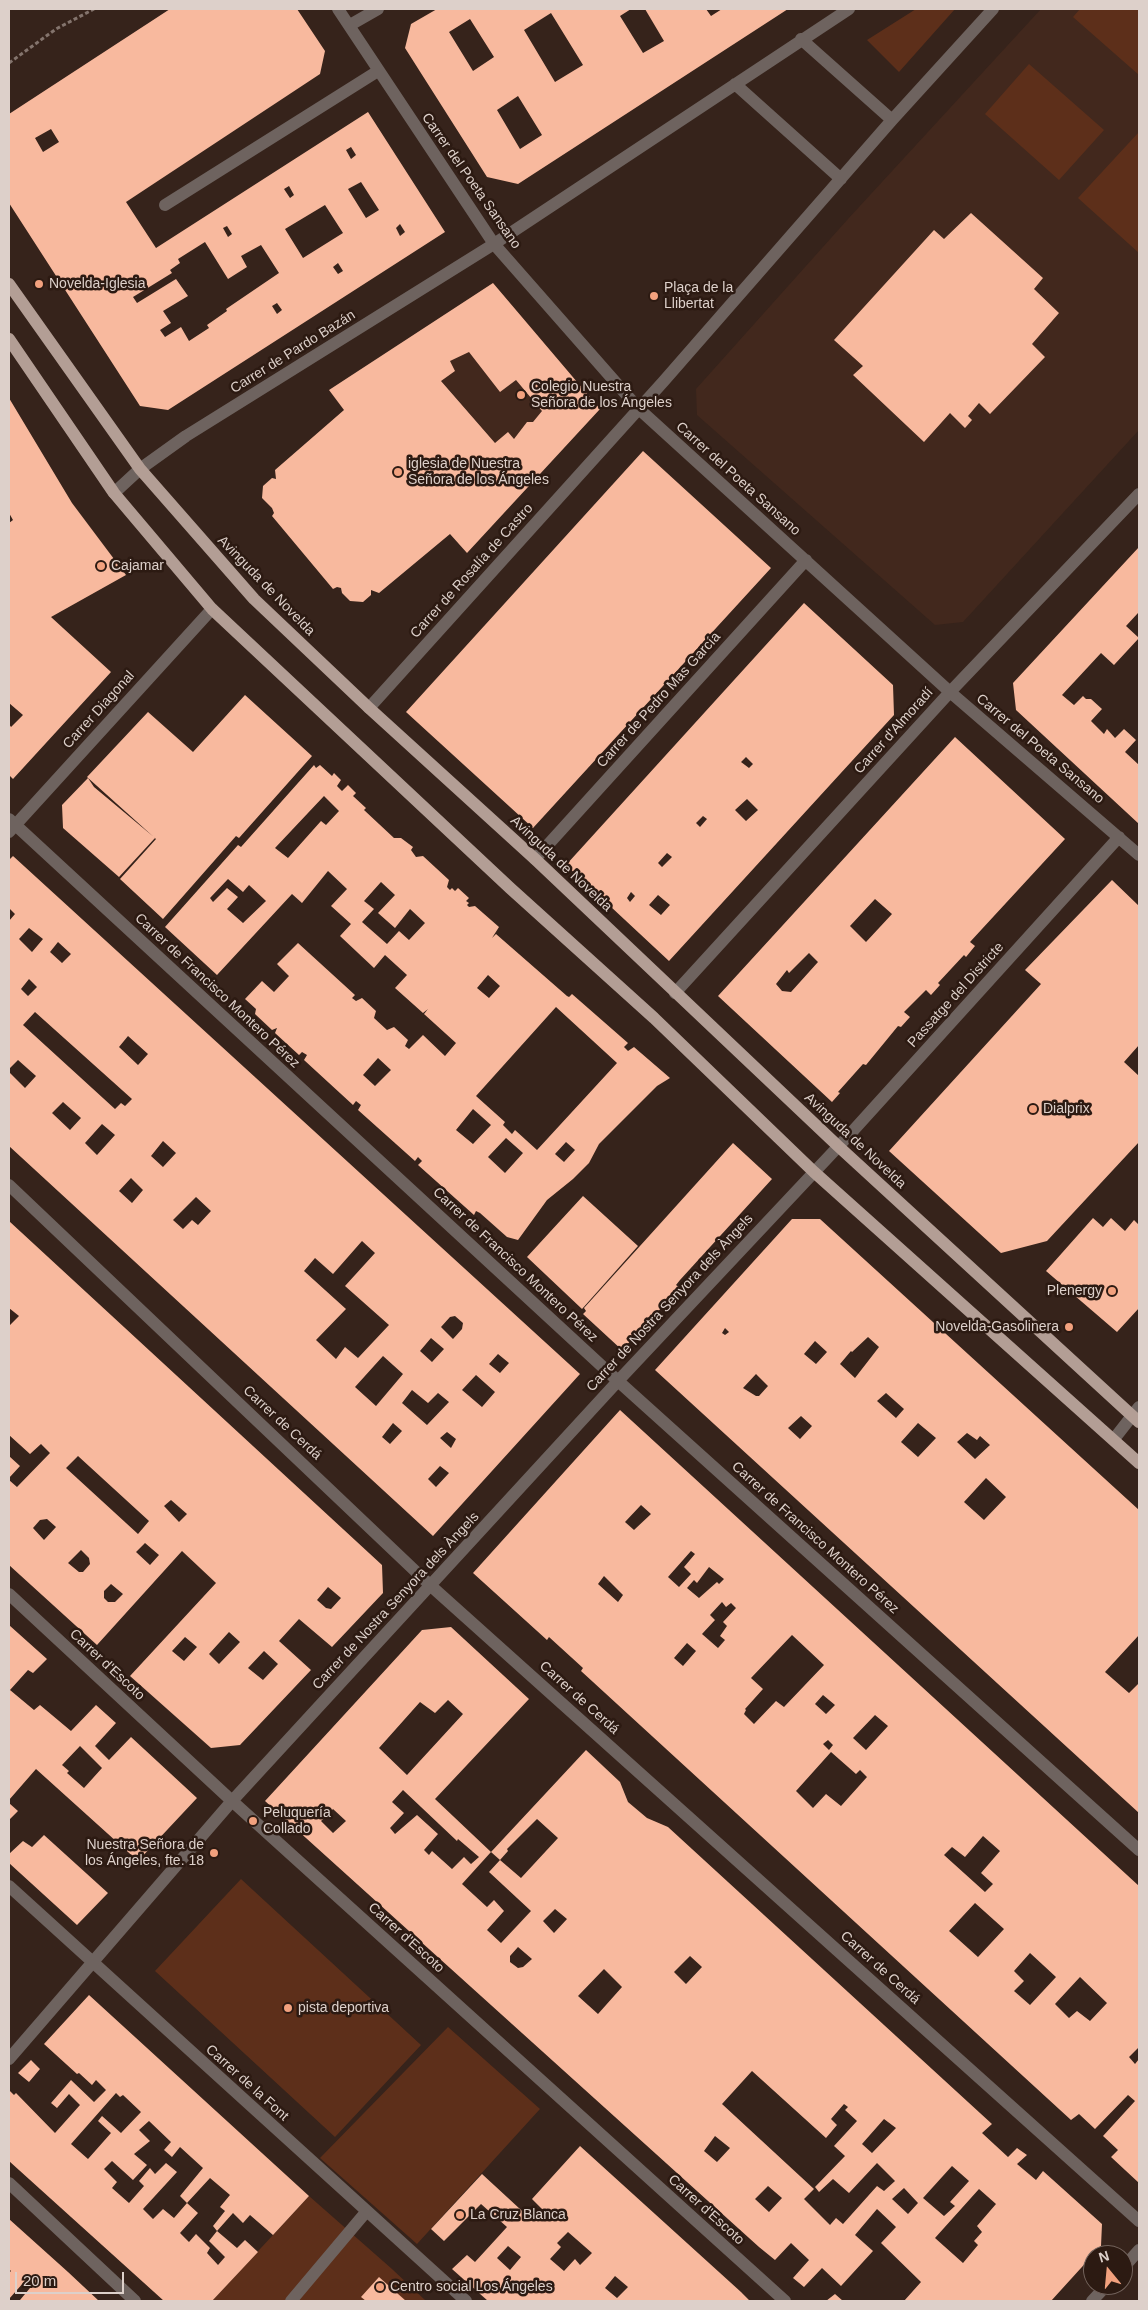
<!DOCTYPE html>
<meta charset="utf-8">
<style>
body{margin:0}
#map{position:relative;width:1148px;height:2310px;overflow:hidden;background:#36231b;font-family:Arial,sans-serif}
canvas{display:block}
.frame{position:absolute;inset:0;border:10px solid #ddd0ca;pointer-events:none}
.north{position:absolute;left:1083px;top:2245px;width:50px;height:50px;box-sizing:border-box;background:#2c1a12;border:1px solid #73635c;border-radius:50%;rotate:343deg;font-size:14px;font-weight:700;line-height:20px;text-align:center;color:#ddd0ca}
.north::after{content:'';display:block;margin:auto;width:18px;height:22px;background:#f2a17e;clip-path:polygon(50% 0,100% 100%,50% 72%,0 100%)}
.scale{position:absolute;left:15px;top:2272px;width:109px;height:22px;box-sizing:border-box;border:2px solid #ddd0ca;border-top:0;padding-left:6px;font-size:15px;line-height:18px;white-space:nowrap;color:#ddd0ca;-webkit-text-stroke:4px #2c1a12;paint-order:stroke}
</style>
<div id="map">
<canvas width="1148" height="2310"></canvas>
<div class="frame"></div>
<div class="north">N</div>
<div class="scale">20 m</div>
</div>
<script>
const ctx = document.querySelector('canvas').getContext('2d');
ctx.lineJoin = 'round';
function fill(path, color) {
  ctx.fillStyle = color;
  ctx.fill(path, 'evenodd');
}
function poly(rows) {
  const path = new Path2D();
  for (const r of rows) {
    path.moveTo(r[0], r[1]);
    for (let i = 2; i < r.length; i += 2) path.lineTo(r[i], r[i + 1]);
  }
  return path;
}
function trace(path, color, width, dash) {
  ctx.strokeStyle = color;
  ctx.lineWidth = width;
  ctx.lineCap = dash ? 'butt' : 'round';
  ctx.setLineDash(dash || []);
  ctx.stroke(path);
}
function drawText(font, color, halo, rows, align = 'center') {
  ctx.font = font + ' Arial,sans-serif';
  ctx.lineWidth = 5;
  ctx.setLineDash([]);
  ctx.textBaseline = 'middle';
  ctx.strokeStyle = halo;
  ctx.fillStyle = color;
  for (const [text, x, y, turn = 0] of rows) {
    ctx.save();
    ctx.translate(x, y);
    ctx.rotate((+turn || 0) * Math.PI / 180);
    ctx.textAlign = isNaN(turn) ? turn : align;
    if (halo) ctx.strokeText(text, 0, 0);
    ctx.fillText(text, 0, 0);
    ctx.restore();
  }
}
const built = poly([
 [1041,9,1139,9,1139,430,963,622,935,625,697,415,696,389,848,219],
 [493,283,600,409,530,483,406,340]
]);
const green = poly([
 [916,9,955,9,899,72,867,40],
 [1080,9,1139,9,1139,75,1073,17],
 [1029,64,1104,130,1059,180,985,114],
 [1139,132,1139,253,1078,198],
 [241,1879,421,2045,335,2137,155,1971],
 [448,2027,540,2109,417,2244,320,2158],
 [309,2196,392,2269,426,2301,212,2301]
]);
const building = poly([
 [170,9,297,9,325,51,320,74,126,202,156,248,368,112,445,232,168,410,140,406,9,203,9,114],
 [51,129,59,142,43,152,35,138],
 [351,147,356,155,351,159,346,150],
 [361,182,379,210,366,218,348,189],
 [289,186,294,195,290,198,284,189],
 [325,205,343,233,303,258,285,229],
 [400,224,405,232,400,236,396,228],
 [227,226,232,234,228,237,223,228],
 [205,242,228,279,247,267,241,256,261,245,279,273,226,309,227,311,207,325,209,328,189,341,181,327,165,337,160,330,171,323,163,311,188,296,176,279,137,303,133,297,172,273,170,270,180,263,178,259],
 [338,263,343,271,338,274,333,267],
 [277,303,282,310,277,314,272,306],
 [437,9,631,9,620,16,643,53,664,41,645,9,706,9,711,16,722,9,788,9,518,184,487,177,405,48,411,24],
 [551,13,583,65,555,82,524,30],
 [470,19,494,57,473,71,449,32],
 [518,96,542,135,520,149,497,110],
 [971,213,1043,278,1034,289,1059,313,1032,344,1045,357,990,414,979,403,968,416,972,420,965,428,950,413,924,442,853,375,863,366,834,340,934,230,944,239],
 [493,283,600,409,467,553,450,534,379,593,371,590,371,595,363,602,350,601,342,593,341,588,337,587,333,589,272,516,274,513,272,508,262,498,263,486,272,478,276,479,275,470,344,410,329,390],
 [469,352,500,392,516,380,542,411,533,422,527,422,514,439,508,432,495,443,441,381,455,371,450,361],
 [9,398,72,503,126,575,51,617,111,672,13,779,9,775,9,724,11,727,23,715,9,703,9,523,13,520,9,513],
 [643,451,771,568,533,828,406,712],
 [1139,547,1139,614,1138,613,1126,626,1139,638,1114,665,1101,653,1062,695,1074,705,1083,696,1086,699,1091,699,1102,709,1091,721,1104,734,1107,729,1115,738,1124,729,1136,740,1125,752,1139,765,1139,824,1016,710,1013,683],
 [804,603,893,685,894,715,669,961,566,865],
 [746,757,753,764,749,768,741,762],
 [747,799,758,810,746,821,735,810],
 [703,816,707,819,700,827,696,823],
 [667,853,672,857,662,867,658,863],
 [631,892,635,896,630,902,627,898],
 [658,895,670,905,661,915,649,905],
 [245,695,312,756,239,838,236,836,163,919,120,879,156,839,87,777,148,712,193,752],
 [955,737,1065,839,970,942,975,946,966,957,964,955,938,983,940,985,931,995,926,990,904,1012,910,1017,901,1027,898,1026,866,1065,863,1064,838,1092,840,1093,832,1102,718,996],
 [875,899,892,914,866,942,850,926],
 [809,953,818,962,791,992,782,991,776,984,787,970,789,973],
 [314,765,316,768,320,765,332,776,334,773,341,780,337,786,342,791,348,785,356,793,353,796,366,808,364,810,394,838,401,838,413,847,411,850,416,857,423,856,449,880,447,887,450,890,452,888,455,891,458,888,469,898,466,901,469,903,467,905,469,907,475,906,499,927,492,938,496,934,567,996,569,997,572,994,628,1043,624,1047,628,1051,634,1047,670,1078,657,1086,599,1144,589,1163,573,1179,547,1200,518,1240,507,1237,480,1213,476,1211,474,1215,418,1165,422,1161,418,1157,415,1161,358,1110,361,1105,356,1101,353,1105,304,1060,307,1055,302,1052,299,1055,275,1033,277,1028,272,1030,255,1014,256,1009,245,999,262,981,274,992,289,976,277,964,298,943,355,995,352,998,356,1001,362,998,376,1011,374,1018,387,1030,394,1027,408,1040,405,1046,409,1049,423,1035,445,1056,456,1043,424,1014,428,1009,423,1013,395,988,407,975,385,955,374,968,340,936,351,924,331,906,347,889,328,871,302,903,292,894,217,975,165,927,238,845,241,847],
 [324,796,339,811,326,825,321,821,288,858,275,848],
 [228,879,243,892,249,885,266,901,243,923,227,909,238,897,227,888,213,902,210,898],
 [381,882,395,895,378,913,395,928,410,909,425,923,409,940,399,931,387,944,362,922,374,909,364,901],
 [488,975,500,986,489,998,477,988],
 [556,1007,617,1063,537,1150,515,1130,512,1134,503,1125,505,1122,476,1096],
 [378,1058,391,1070,375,1086,363,1075],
 [473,1109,491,1125,473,1144,456,1130],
 [506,1138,523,1153,505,1173,488,1157],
 [566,1142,575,1150,564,1162,555,1154],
 [88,778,94,787,155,838,119,877,63,828,62,805],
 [13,856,580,1374,433,1536,9,1146,9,1072,25,1088,36,1076,18,1060,9,1069,9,921,15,914,9,908,9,860],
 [29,928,43,939,32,952,19,939],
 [58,942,71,954,62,963,50,952],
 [29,979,37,987,28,996,21,989],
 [35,1012,132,1099,125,1106,121,1103,115,1109,23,1025],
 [128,1036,148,1054,138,1065,119,1047],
 [63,1102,81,1118,70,1130,52,1113],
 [102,1124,115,1135,97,1155,85,1143],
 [163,1141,176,1153,163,1167,151,1156],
 [131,1178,143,1190,132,1203,119,1191],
 [196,1197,211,1211,198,1225,192,1220,183,1229,173,1220],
 [362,1241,375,1253,345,1286,389,1325,358,1358,345,1347,336,1359,316,1340,346,1309,304,1271,315,1258,333,1274],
 [455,1316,463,1323,462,1329,453,1339,441,1327,450,1317],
 [431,1338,444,1349,432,1362,420,1351],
 [498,1354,509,1363,500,1373,489,1364],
 [383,1356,403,1374,376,1406,355,1387],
 [476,1375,495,1392,482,1407,462,1390],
 [412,1390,428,1403,438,1393,449,1402,427,1425,402,1403],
 [393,1423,402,1431,390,1444,382,1437],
 [447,1432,456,1439,451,1448,440,1438],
 [440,1466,449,1473,436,1487,428,1479],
 [1112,880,1139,906,1139,1045,1124,1062,1139,1076,1139,1142,1047,1241,1001,1253,889,1151,1041,984,1025,970],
 [733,1143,772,1179,680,1280,676,1285,680,1288,622,1350,583,1314,586,1311,584,1308],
 [583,1196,638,1246,582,1309,527,1257],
 [1093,1218,1103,1227,1111,1218,1125,1231,1134,1220,1139,1225,1139,1308,1117,1332,1046,1271],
 [792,1219,820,1219,1139,1510,1139,1635,1105,1672,1129,1693,1139,1683,1139,1813,655,1370],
 [725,1328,729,1332,725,1335,722,1333],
 [868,1337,879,1347,855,1378,840,1364,851,1351,852,1352],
 [815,1341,827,1352,816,1364,804,1354],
 [756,1374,768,1386,759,1396,756,1396,743,1388],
 [886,1393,904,1409,896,1418,877,1401],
 [801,1416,812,1426,800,1439,788,1428],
 [918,1423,936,1438,918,1457,901,1442],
 [967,1433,977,1440,980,1436,990,1445,975,1459,957,1442],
 [986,1478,1006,1497,984,1520,964,1502],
 [9,1221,382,1565,383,1593,332,1647,299,1619,279,1641,311,1670,240,1745,211,1748,130,1676,216,1583,182,1551,97,1645,9,1565,9,1480,17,1487,50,1453,41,1444,30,1454,9,1435,9,1326,19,1316,9,1308],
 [78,1456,149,1521,138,1534,66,1468],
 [171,1500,187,1514,179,1522,164,1506],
 [47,1519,56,1527,44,1540,33,1528,40,1520],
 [145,1543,159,1555,150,1565,136,1552],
 [81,1550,89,1558,90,1564,83,1572,79,1572,68,1563],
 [111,1584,123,1594,115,1602,108,1602,104,1598,104,1591],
 [328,1587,341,1598,331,1609,326,1608,317,1600],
 [229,1632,240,1642,219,1664,209,1654],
 [185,1637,197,1647,184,1661,172,1651],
 [264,1651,278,1664,263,1680,248,1668],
 [620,1410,1139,1886,1139,2047,1129,2057,1135,2064,1139,2059,1139,2183,1111,2157,1118,2150,1103,2136,1135,2101,1128,2095,1095,2129,1079,2114,1071,2120,581,1671,583,1668,549,1637,547,1640,473,1573],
 [641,1505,651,1514,634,1530,625,1522],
 [691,1551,695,1554,684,1567,691,1574,679,1587,668,1577],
 [709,1567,724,1579,719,1584,717,1582,699,1598,687,1588,694,1580,697,1583],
 [604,1576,623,1595,618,1602,598,1584],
 [722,1602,726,1607,731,1603,736,1608,723,1622,727,1626,720,1636,725,1640,718,1648,702,1634,715,1620,710,1615],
 [792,1635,824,1665,784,1707,776,1701,754,1724,744,1714,746,1710,745,1709,763,1689,751,1678],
 [687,1643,696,1651,683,1666,674,1658],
 [823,1695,835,1705,826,1714,815,1704],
 [875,1715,888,1726,866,1750,853,1738],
 [828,1740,833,1745,829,1750,823,1744],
 [831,1752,856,1774,860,1770,867,1777,841,1806,826,1794,813,1808,796,1791],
 [983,1836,1000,1851,981,1873,993,1884,985,1892,944,1855,952,1847,965,1857],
 [975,1903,1004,1929,978,1957,949,1931],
 [1030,1953,1056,1977,1030,2005,1014,1991,1024,1981,1014,1971],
 [1080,1977,1107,2003,1090,2021,1077,2011,1069,2018,1055,2004],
 [9,1456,20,1466,9,1478],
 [9,1625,47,1659,33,1673,28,1670,10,1690,34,1710,40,1705,71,1731,96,1705,116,1723,95,1746,109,1760,131,1737,197,1798,138,1861,36,1769,9,1800],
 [80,1746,102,1768,84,1788,67,1773,69,1771,62,1765],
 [451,1627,529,1699,435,1799,491,1852,586,1750,620,1782,628,1802,647,1818,668,1827,992,2124,982,2133,1008,2157,1017,2148,1027,2155,1017,2164,1036,2180,1043,2171,1102,2224,1101,2246,1051,2301,904,2301,921,2282,881,2243,896,2227,877,2209,855,2235,873,2251,841,2286,822,2268,804,2287,793,2278,809,2260,791,2243,775,2260,759,2247,265,1801,422,1630],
 [448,1700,463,1714,407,1775,379,1748,420,1702,435,1713],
 [403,1790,457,1841,458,1839,479,1857,471,1864,464,1857,452,1869,432,1851,429,1855,424,1850,438,1834,417,1815,395,1834,390,1828,404,1813,392,1802],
 [333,1809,346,1821,333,1833,321,1821],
 [537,1819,558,1838,521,1878,500,1860,489,1872,531,1911,501,1943,487,1930,504,1911,494,1900,487,1907,462,1884,491,1852,500,1860,508,1851,507,1849],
 [555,1909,567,1919,554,1933,543,1921],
 [518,1947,532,1959,523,1967,518,1968,510,1962,510,1956],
 [690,1956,702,1967,686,1984,674,1972],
 [604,1969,622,1987,598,2014,578,1996],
 [752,2071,826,2138,837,2125,831,2119,844,2104,848,2107,845,2110,857,2121,834,2146,845,2156,815,2187,819,2192,833,2179,849,2193,877,2163,895,2181,884,2191,877,2186,843,2224,836,2218,830,2225,804,2199,814,2189,722,2104],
 [884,2119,896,2128,872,2153,862,2144],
 [715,2136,730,2148,717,2162,704,2151],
 [952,2166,969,2181,950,2202,955,2206,944,2216,923,2198],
 [768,2186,782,2198,769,2212,755,2199],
 [904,2188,918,2203,908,2214,892,2199],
 [979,2189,996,2204,977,2226,982,2232,974,2241,978,2245,963,2263,935,2238],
 [9,1803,18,1811,9,1820],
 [44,1835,108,1893,77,1925,9,1863,9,1854,23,1841,32,1847],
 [89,1995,309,2196,273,2235,250,2215,243,2223,233,2213,217,2231,213,2226,225,2211,220,2207,230,2195,210,2178,187,2203,180,2196,203,2168,180,2147,172,2157,164,2150,171,2142,149,2121,139,2130,150,2141,134,2154,147,2165,133,2180,112,2161,104,2169,117,2182,112,2188,129,2203,144,2186,139,2181,150,2168,155,2174,166,2163,177,2172,143,2209,153,2219,163,2209,174,2218,187,2203,198,2213,180,2233,189,2242,196,2234,210,2248,207,2253,218,2265,225,2257,209,2241,217,2231,237,2248,245,2240,258,2252,212,2301,164,2301,9,2161,9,2090,14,2095,16,2093,55,2133,80,2105,69,2094,57,2108,51,2103,71,2080,94,2102,106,2090,96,2080,92,2085,79,2073,77,2074,44,2044],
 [116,2093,120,2097,123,2095,141,2112,121,2133,102,2116,98,2121,111,2133,88,2159,71,2144],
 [31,2060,40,2069,29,2082,18,2073],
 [580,2146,741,2292,750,2301,488,2301,452,2269,467,2255,475,2262,507,2227,481,2204,444,2241,431,2229,482,2174,533,2221,543,2210,532,2199],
 [568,2232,592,2253,580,2265,575,2259,564,2271,550,2259,561,2247,557,2243],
 [508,2246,521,2257,510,2270,497,2258],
 [615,2276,628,2287,617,2298,605,2288],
 [9,2219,68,2272,99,2301,21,2301,20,2300,30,2288,24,2282,9,2299,9,2273,11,2271,9,2269],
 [379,2277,406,2301,366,2301,361,2297],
 [835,2294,843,2301,826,2301]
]);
const path = poly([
 [9,63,56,29,94,9]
]);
const minor = poly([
 [338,9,494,244,639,409,950,692,1139,855],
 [350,25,378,9],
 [801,39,892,120],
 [735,84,841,179],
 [165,205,378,71],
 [114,493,140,469,186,436,494,244,849,9],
 [369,708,663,382,892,120,993,9],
 [9,819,618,1381,1139,1850],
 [9,832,212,609],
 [535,859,806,560],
 [675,993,950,692,1139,494],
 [9,1185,431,1586,1139,2221],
 [1114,1439,1139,1407],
 [9,1594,232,1801,785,2301],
 [9,1886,466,2301],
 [9,2059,232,1801,618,1381,851,1133,1119,837],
 [9,2183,135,2301],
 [1123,2268,1139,2250],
 [291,2301,366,2212],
 [1092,2301,1107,2285]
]);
const major = poly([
 [9,284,140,469,254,599,369,708,535,859,838,1146,1139,1422],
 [9,339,114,493,212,609,510,888,654,1018,814,1172,1139,1463]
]);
const markers = [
 [39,284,5,"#f2a17e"],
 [654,296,5,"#f2a17e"],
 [521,395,5,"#f2a17e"],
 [398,472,5,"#f2a17e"],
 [101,566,5,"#f2a17e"],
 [1033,1109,5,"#f2a17e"],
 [1112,1291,5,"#f2a17e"],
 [1069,1327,5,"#f2a17e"],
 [253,1821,5,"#f2a17e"],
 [214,1853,5,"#f2a17e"],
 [288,2008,5,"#f2a17e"],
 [460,2215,5,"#f2a17e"],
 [380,2287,5,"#f2a17e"]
];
const streetNames = [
 ["Carrer del Poeta Sansano",471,181,55],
 ["Carrer de Pardo Bazán",293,352,-32],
 ["Carrer del Poeta Sansano",738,479,42],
 ["Carrer de Rosalía de Castro",472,571,-48],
 ["Avinguda de Novelda",266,586,46],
 ["Carrer de Pedro Mas García",659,700,-48],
 ["Carrer Diagonal",99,710,-48],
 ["Carrer d'Almoradí",894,731,-48],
 ["Carrer del Poeta Sansano",1040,749,40],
 ["Avinguda de Novelda",561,864,43],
 ["Carrer de Francisco Montero Pérez",217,991,43],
 ["Passatge del Districte",956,995,-48],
 ["Avinguda de Novelda",855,1141,43],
 ["Carrer de Francisco Montero Pérez",515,1265,43],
 ["Carrer de Nostra Senyora dels Àngels",670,1303,-47],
 ["Carrer de Cerdá",282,1423,43],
 ["Carrer de Francisco Montero Pérez",815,1538,42],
 ["Carrer de Nostra Senyora dels Àngels",396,1601,-47],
 ["Carrer d'Escoto",107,1665,43],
 ["Carrer de Cerdá",579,1698,42],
 ["Carrer d'Escoto",406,1938,42],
 ["Carrer de Cerdá",880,1968,42],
 ["Carrer de la Font",247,2083,42],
 ["Carrer d'Escoto",706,2210,42]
];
const poiNames = [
 ["Novelda-Iglesia",49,284],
 ["Plaça de la",664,288],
 ["Llibertat",664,304],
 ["Colegio Nuestra",531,387],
 ["Señora de los Ángeles",531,403],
 ["iglesia de Nuestra",408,464],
 ["Señora de los Ángeles",408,480],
 ["Cajamar",111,566],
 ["Dialprix",1043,1109],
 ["Plenergy",1102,1291,"right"],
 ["Novelda-Gasolinera",1059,1327,"right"],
 ["Peluquería",263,1813],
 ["Collado",263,1829],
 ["Nuestra Señora de",204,1845,"right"],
 ["los Ángeles, fte. 18",204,1861,"right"],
 ["pista deportiva",298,2008],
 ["La Cruz Blanca",470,2215],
 ["Centro social Los Ángeles",390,2287]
];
fill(built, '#42281d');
fill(green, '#5d2f1a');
fill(building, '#f8b99e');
trace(path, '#84746d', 3, [4, 2.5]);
trace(minor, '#6e635f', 12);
trace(major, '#b39e95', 12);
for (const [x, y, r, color] of markers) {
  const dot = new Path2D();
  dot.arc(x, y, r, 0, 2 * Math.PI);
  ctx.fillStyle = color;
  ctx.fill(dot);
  trace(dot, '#2c1a12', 2);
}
drawText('14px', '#ddd0ca', '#2c1a12', streetNames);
drawText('14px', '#ddd0ca', '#2c1a12', poiNames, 'left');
</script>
